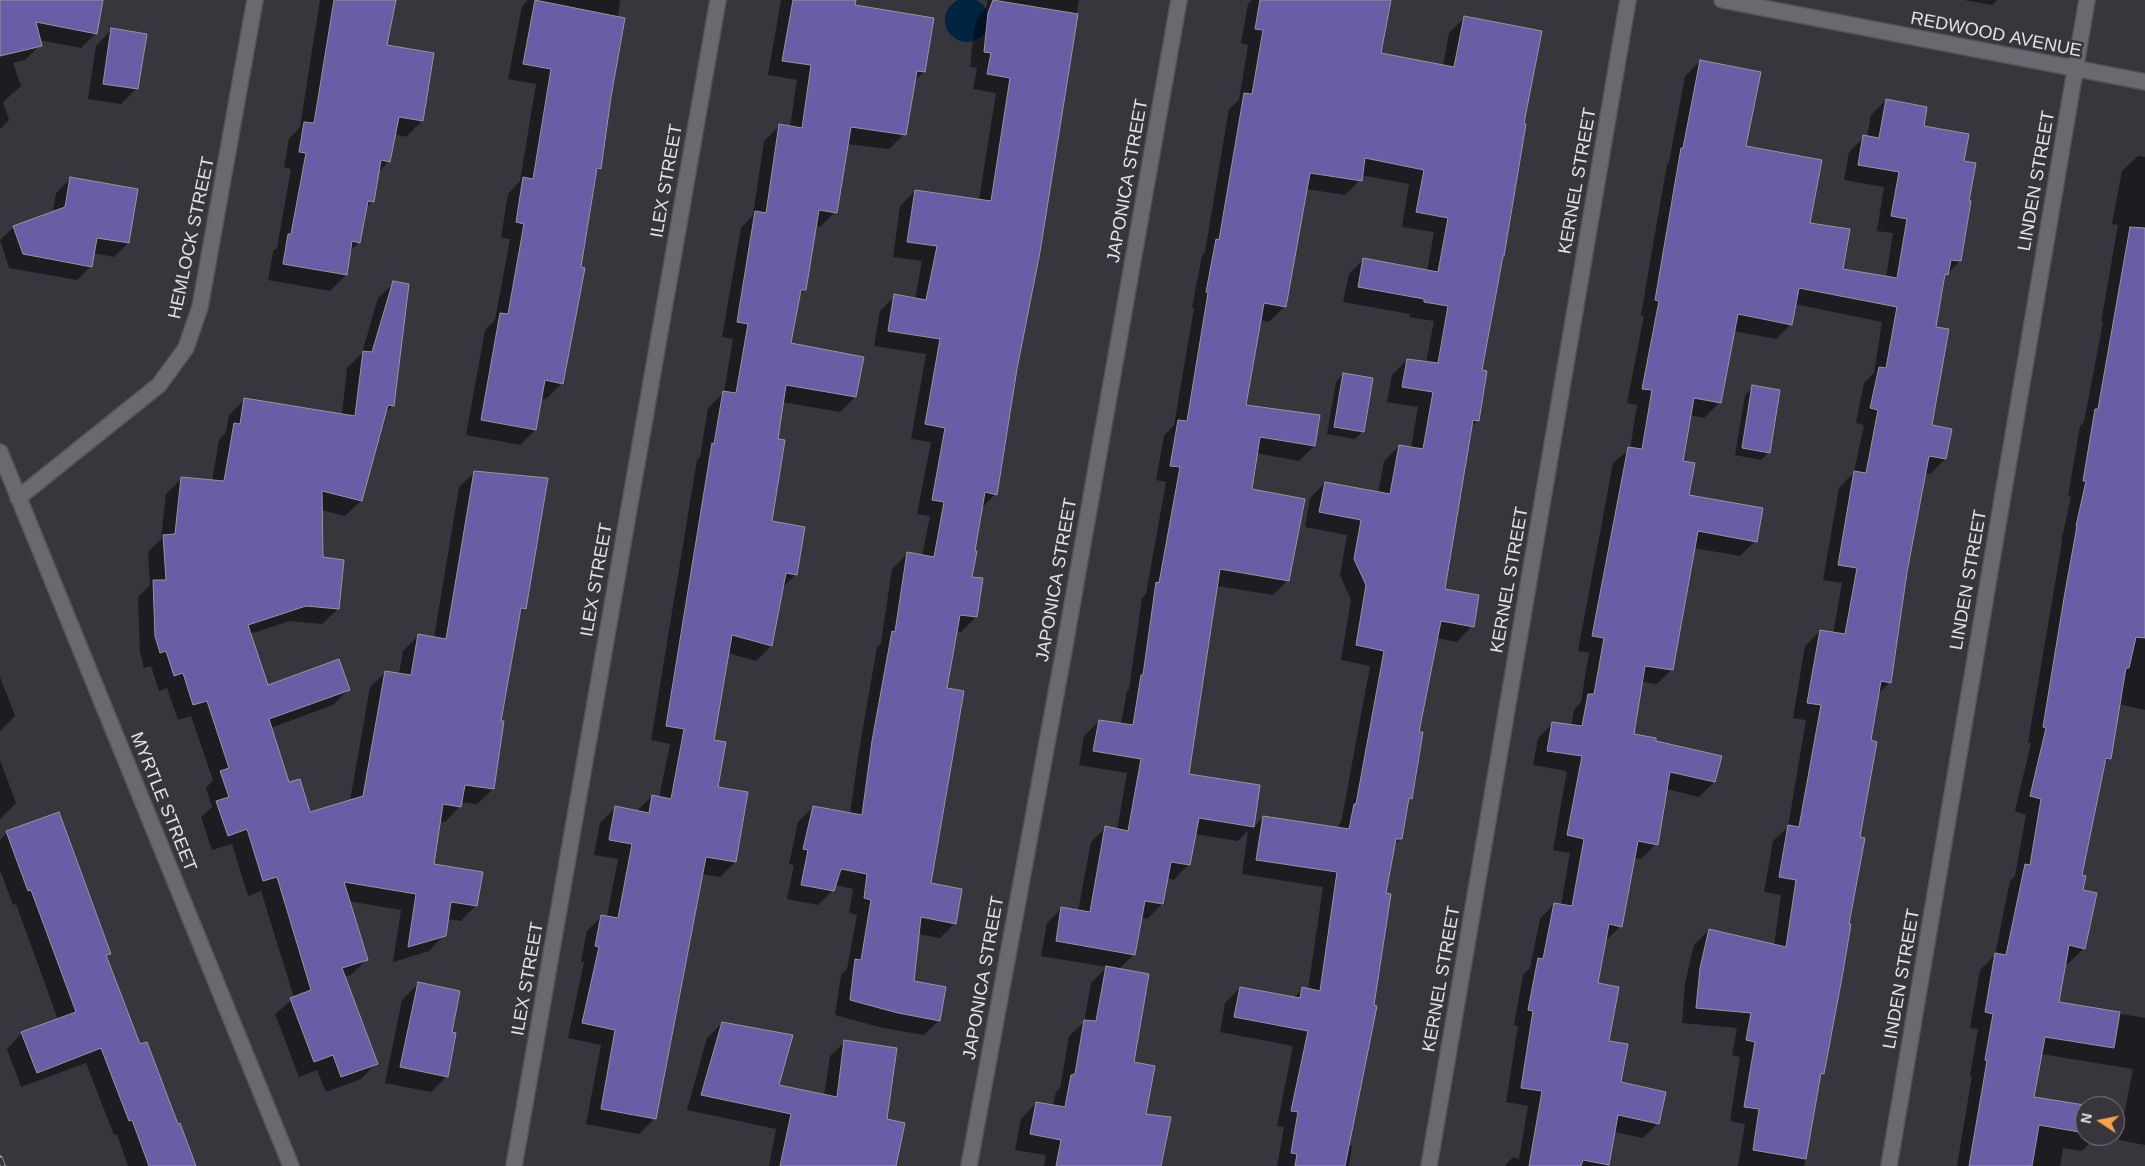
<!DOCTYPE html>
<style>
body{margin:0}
#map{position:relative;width:2145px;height:1166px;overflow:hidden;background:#39353c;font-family:Arial,sans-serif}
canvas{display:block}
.north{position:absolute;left:2075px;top:1096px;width:50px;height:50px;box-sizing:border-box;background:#39353c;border:1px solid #7d7a80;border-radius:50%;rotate:281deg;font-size:14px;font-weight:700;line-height:20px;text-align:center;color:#e3e1e5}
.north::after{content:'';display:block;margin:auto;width:18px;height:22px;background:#f6a247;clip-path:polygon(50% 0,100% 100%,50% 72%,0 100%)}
</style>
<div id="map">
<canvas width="2145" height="1166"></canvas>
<div class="north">N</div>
</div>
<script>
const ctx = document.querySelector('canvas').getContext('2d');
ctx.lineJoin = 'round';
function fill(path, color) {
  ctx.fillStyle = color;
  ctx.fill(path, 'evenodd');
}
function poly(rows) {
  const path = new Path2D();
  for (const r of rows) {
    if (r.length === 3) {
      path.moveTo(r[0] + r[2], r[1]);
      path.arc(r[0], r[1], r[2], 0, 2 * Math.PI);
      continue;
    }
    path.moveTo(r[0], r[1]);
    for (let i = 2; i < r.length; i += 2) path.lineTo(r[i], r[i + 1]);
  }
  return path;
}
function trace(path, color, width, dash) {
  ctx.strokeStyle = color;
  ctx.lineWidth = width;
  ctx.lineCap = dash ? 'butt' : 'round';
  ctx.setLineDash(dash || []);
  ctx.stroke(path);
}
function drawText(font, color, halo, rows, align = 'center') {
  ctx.font = font + ' Arial,sans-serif';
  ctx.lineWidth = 5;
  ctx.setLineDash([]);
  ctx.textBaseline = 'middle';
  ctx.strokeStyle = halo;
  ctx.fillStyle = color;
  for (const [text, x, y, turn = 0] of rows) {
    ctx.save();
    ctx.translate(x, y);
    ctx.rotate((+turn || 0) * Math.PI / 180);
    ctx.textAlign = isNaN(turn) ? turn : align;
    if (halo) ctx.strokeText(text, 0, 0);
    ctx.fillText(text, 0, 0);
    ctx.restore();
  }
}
const water = poly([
 [967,20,22]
]);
const shadow = poly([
 [27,0,102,0,96,33,81,48,39,40,40,45,25,60,13,63,21,86,3,102,9,120,0,129,0,7],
 [320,0,395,0,386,46,422,121,406,137,394,134,389,161,378,173,373,201,365,209,359,242,349,252,346,275,330,291,268,280,273,251,277,248,291,169,284,167,289,139,300,127],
 [528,0,620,0,600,168,594,174,562,383,546,399,541,398,535,430,520,445,466,435,485,330,495,320,510,239,501,238,508,194,520,181,536,84,508,79,522,6],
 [781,0,855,0,854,6,924,72,913,82,904,134,889,149,847,144,835,212,820,227,815,226,805,290,799,296,789,344,855,397,840,412,782,402,776,440,770,522,796,574,782,588,771,646,756,661,728,653,712,741,716,788,747,793,735,862,720,877,702,874,654,1119,639,1134,586,1124,601,1045,568,1038,584,962,581,961,587,931,602,916,607,917,618,859,594,855,600,823,615,808,636,812,652,796,659,798,670,744,651,740,697,460,700,457,708,408,724,392,733,339,722,337,741,228,753,215,764,141,779,126,790,127,797,80,768,75],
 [987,0,1079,0,995,494,981,509,971,578,976,617,961,632,956,631,945,689,930,884,955,923,940,938,918,934,913,982,939,1020,924,1035,883,1028,835,1015,841,975,847,969,857,915,849,913,853,889,835,885,833,890,818,905,787,899,794,865,789,864,798,822,813,807,850,814,858,757,877,647,881,643,892,569,907,554,922,556,930,516,917,514,931,442,911,439,926,354,874,346,880,311,895,296,915,299,922,261,893,257,900,206,915,191,979,200,996,93,973,89,977,68,970,67,974,29,978,16,986,8],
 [1252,0,1389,0,1380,54,1443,66,1449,33,1464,18,1522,124,1481,371,1478,420,1471,427,1443,590,1472,626,1457,642,1436,638,1418,733,1411,798,1407,802,1401,839,1393,846,1385,894,1348,1145,1352,1146,1349,1166,1277,1166,1284,1127,1277,1126,1293,1046,1220,1032,1225,1003,1240,988,1293,998,1303,989,1308,990,1323,887,1242,874,1248,831,1238,841,1195,834,1189,864,1174,880,1167,878,1162,904,1147,919,1140,917,1134,954,1118,970,1132,1063,1145,1115,1160,1166,1044,1166,1046,1155,1015,1150,1021,1119,1036,1103,1053,1106,1056,1092,1060,1088,1069,1036,1084,1022,1091,983,1107,967,1041,956,1047,923,1062,908,1078,911,1091,842,1106,827,1117,830,1127,773,1079,765,1084,736,1099,721,1121,724,1127,691,1129,689,1142,598,1146,594,1166,482,1156,480,1164,436,1174,425,1194,308,1192,307,1202,256,1205,252,1229,109,1239,100,1248,45,1241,43,1248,4],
 [1361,175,1409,184,1402,227,1434,232,1427,271,1364,259,1349,274,1343,302,1410,314,1409,317,1434,321,1426,363,1407,360,1392,375,1387,402,1418,407,1411,448,1399,446,1384,461,1378,493,1325,483,1310,498,1305,527,1347,535,1340,575,1351,600,1341,660,1370,666,1342,818,1338,828,1263,817,1253,828,1259,786,1187,775,1217,586,1273,595,1288,580,1250,490,1256,453,1299,461,1314,446,1245,407,1260,320,1269,322,1284,307,1306,189,1345,195,1360,180],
 [1964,0,1997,0,1992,5],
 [111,30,137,88,121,104,88,99,96,46],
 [1700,61,1745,147,1809,224,1841,270,1886,278,1893,233,1877,231,1884,187,1844,180,1849,152,1864,137,1867,137,1871,115,1886,100,1923,127,1963,162,1960,261,1943,278,1935,328,1931,426,1945,459,1930,474,1925,473,1906,572,1890,682,1878,694,1870,741,1847,925,1823,1073,1819,1078,1804,1166,1738,1166,1745,1124,1730,1121,1740,1057,1732,1055,1737,1028,1682,1023,1685,983,1694,945,1709,930,1774,946,1781,895,1764,892,1773,841,1788,827,1806,720,1793,718,1805,646,1820,631,1833,634,1842,583,1823,580,1839,488,1854,472,1864,425,1856,423,1864,383,1874,373,1882,322,1795,304,1791,324,1776,339,1733,331,1719,403,1704,418,1690,415,1682,462,1687,496,1755,541,1740,556,1693,548,1672,669,1657,684,1641,682,1632,735,1654,742,1714,782,1699,797,1666,789,1656,844,1641,859,1634,858,1621,926,1605,941,1596,984,1607,1042,1619,1083,1658,1123,1643,1138,1614,1132,1606,1166,1505,1166,1513,1157,1519,1159,1528,1106,1506,1102,1518,1026,1514,1025,1523,975,1530,968,1540,919,1554,904,1561,905,1570,853,1553,850,1567,771,1533,765,1538,738,1553,723,1571,726,1574,710,1581,702,1589,653,1578,651,1613,463,1630,449,1637,405,1627,403,1644,316,1641,315,1667,164,1669,162,1685,76],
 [2138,156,2145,157,2145,710,2119,704,2109,758,2104,764,2080,876,2084,948,2068,964,2065,963,2058,1003,2145,1018,2145,1145,2119,1140,2133,1069,2041,1054,2033,1098,2085,1106,2085,1136,2096,1136,2082,1151,2063,1148,2060,1166,1957,1166,1972,1076,1970,1076,1978,1029,1970,1028,1980,970,1995,955,2010,881,2015,876,2026,815,2015,811,2031,743,2028,743,2062,542,2061,542,2071,497,2068,496,2080,426,2084,422,2103,322,2101,322,2118,225,2112,224,2122,171],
 [71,178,137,190,128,243,114,257,93,253,91,266,77,280,9,268,0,240,14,227,53,212,56,193],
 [394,283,393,405,385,413,361,501,345,516,321,510,322,559,338,609,322,624,290,621,250,634,268,687,349,689,333,705,271,728,289,784,310,814,350,801,370,687,386,672,399,674,403,651,419,635,434,638,459,487,475,472,525,608,518,615,500,722,493,789,477,804,461,802,460,806,445,822,439,821,433,865,476,905,461,921,447,919,444,935,429,951,393,962,401,910,348,901,367,959,351,975,344,977,376,1063,361,1079,326,1092,317,1070,299,1077,275,1014,294,998,261,891,248,896,232,844,212,850,201,817,212,807,206,788,213,780,191,716,178,720,167,688,159,691,151,666,144,668,140,652,138,597,150,585,148,552,161,539,166,494,182,478,212,481,219,440,226,432,229,415,245,399,342,415,347,368,362,353,378,298],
 [1343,374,1363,431,1355,439,1327,434,1336,382],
 [1753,387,1769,452,1761,460,1735,455,1745,395],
 [0,677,15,716,0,731],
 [0,760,16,803,0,819],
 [7,833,109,953,106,957,139,1046,194,1166,128,1166,117,1134,114,1135,86,1063,21,1087,7,1049,22,1033,58,1020,16,904,13,905,0,870,0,840],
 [418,984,450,1033,447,1076,431,1092,385,1083,402,1000],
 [722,1023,778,1086,824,1096,830,1056,845,1042,886,1120,895,1166,769,1166,776,1129,687,1110,707,1038]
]);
const building = poly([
 [0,0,103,0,97,34,36,22,42,46,0,56,0,0],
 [334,0,396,0,387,45,434,53,423,121,399,117,390,162,381,160,374,202,368,201,360,243,352,241,347,275,283,264,288,234,291,234,306,153,299,152,304,122,314,123,334,0],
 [535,0,625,18,611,97,601,169,597,168,581,267,585,268,563,384,545,380,536,430,481,420,500,313,508,314,524,224,516,222,523,177,533,179,551,69,523,64,535,0],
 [793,0,856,0,855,5,934,18,925,72,917,71,906,135,851,127,837,213,819,210,806,290,801,290,791,343,864,357,856,397,786,385,778,439,785,440,772,521,805,527,797,575,786,573,772,646,732,635,714,740,726,742,718,787,748,792,736,862,706,857,656,1119,601,1109,615,1030,582,1023,599,947,595,946,601,915,618,918,632,844,609,840,615,806,649,813,652,795,671,799,684,729,666,726,712,443,714,444,723,391,736,393,748,324,737,322,755,211,766,213,779,124,802,128,811,65,782,61,793,0],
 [993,0,1078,14,1040,252,1017,369,997,495,985,492,975,551,977,551,972,577,983,578,977,617,960,615,947,688,964,691,931,883,962,889,956,924,921,917,914,981,946,987,940,1021,898,1013,850,1000,855,959,861,960,871,900,864,898,867,874,841,869,834,891,801,885,808,850,803,849,813,806,862,815,872,741,892,631,895,632,907,552,934,557,944,502,932,500,945,428,925,424,940,339,888,331,894,294,926,300,937,246,907,242,915,190,991,201,1010,78,987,74,991,53,984,52,988,13,993,0],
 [1260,0,1391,0,1381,53,1454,67,1464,16,1542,31,1524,123,1526,124,1504,256,1503,256,1482,370,1487,371,1479,421,1473,420,1445,589,1479,595,1474,627,1441,621,1419,732,1423,732,1412,799,1409,798,1402,839,1396,839,1386,893,1391,894,1374,1005,1377,1006,1345,1166,1295,1166,1297,1154,1291,1153,1298,1112,1291,1111,1308,1031,1234,1017,1240,987,1300,998,1302,987,1320,991,1337,872,1256,860,1263,816,1349,829,1354,804,1356,804,1384,651,1356,645,1366,585,1354,559,1361,520,1319,512,1325,482,1390,494,1399,445,1423,449,1433,392,1402,387,1407,359,1438,363,1448,306,1424,302,1424,299,1358,287,1363,258,1438,272,1448,218,1416,212,1424,170,1365,158,1362,181,1310,173,1286,307,1264,303,1246,405,1320,415,1315,446,1260,437,1252,489,1305,499,1289,581,1220,569,1189,774,1260,785,1254,827,1199,818,1190,865,1171,862,1163,904,1145,901,1135,955,1056,941,1061,907,1090,912,1105,826,1128,831,1141,759,1093,751,1099,720,1133,725,1141,675,1143,675,1156,582,1159,583,1180,467,1170,466,1178,420,1187,421,1208,293,1206,292,1216,239,1219,240,1244,93,1252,94,1263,30,1255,29,1260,0],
 [111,28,147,34,138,89,103,84,111,28],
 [1700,60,1761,72,1746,146,1822,160,1810,223,1850,229,1843,269,1897,278,1907,219,1891,216,1899,172,1858,165,1863,135,1879,138,1886,99,1927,107,1924,126,1969,134,1964,161,1976,163,1969,201,1971,201,1961,261,1951,260,1948,275,1945,274,1936,327,1949,329,1932,425,1952,429,1946,459,1929,456,1907,572,1891,683,1881,681,1871,740,1877,742,1860,837,1865,838,1849,924,1851,924,1843,972,1824,1074,1821,1073,1806,1159,1753,1150,1759,1109,1744,1107,1755,1042,1746,1040,1751,1013,1696,1008,1700,968,1709,929,1786,947,1796,880,1779,877,1788,825,1799,827,1821,705,1807,703,1820,630,1845,634,1857,568,1838,565,1854,471,1866,473,1878,410,1870,408,1879,367,1886,368,1897,307,1799,288,1792,325,1738,314,1721,403,1694,398,1683,461,1695,463,1689,495,1763,508,1757,542,1698,531,1673,670,1645,666,1634,734,1656,738,1656,741,1722,756,1715,782,1670,772,1658,845,1638,841,1622,927,1609,924,1598,983,1619,987,1609,1041,1628,1044,1621,1082,1666,1092,1659,1124,1618,1115,1609,1165,1583,1160,1581,1166,1529,1166,1542,1091,1521,1088,1533,1011,1528,1010,1538,958,1543,959,1554,903,1572,906,1584,839,1567,835,1582,756,1547,751,1552,722,1582,726,1588,694,1594,694,1604,638,1592,636,1628,447,1642,449,1652,390,1642,389,1659,301,1655,300,1681,148,1683,148,1700,60],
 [70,177,138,189,129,243,97,238,92,267,23,254,13,226,65,207,70,177],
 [2130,227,2145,228,2145,638,2136,637,2129,668,2126,668,2111,759,2106,758,2082,875,2086,876,2083,890,2097,893,2085,949,2069,945,2059,1002,2120,1012,2114,1048,2045,1037,2034,1097,2085,1105,2085,1133,2039,1125,2032,1166,1969,1166,1987,1061,1985,1060,1993,1014,1985,1012,1995,953,2006,955,2025,864,2030,865,2041,799,2030,796,2046,728,2043,727,2064,598,2077,526,2076,526,2086,481,2083,481,2095,409,2098,409,2130,227],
 [393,281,409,284,394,406,388,405,362,501,322,491,323,557,344,560,339,609,306,606,248,625,268,685,339,659,350,690,269,719,289,782,300,779,310,812,363,796,385,671,411,675,418,634,446,639,474,471,548,478,526,609,521,608,501,721,504,721,494,789,465,785,461,807,443,804,434,864,483,872,477,906,451,902,446,936,408,947,416,894,344,882,368,960,342,968,378,1064,341,1077,333,1055,314,1062,290,998,311,990,277,877,263,881,247,829,228,836,216,801,229,797,220,771,229,768,207,701,193,705,183,673,174,676,166,651,160,653,155,636,153,580,166,580,163,535,175,534,181,477,224,481,234,423,240,424,244,398,355,416,363,351,372,352,393,281],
 [1343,373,1373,378,1364,432,1334,427,1343,373],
 [1752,385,1780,390,1770,453,1742,448,1752,385],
 [59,812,111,954,106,955,140,1044,147,1042,178,1124,180,1123,196,1166,149,1166,132,1120,129,1121,101,1048,37,1073,21,1032,76,1012,31,890,28,891,6,831,59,812],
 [1106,966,1149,974,1134,1062,1155,1066,1146,1114,1171,1117,1161,1166,1056,1166,1061,1140,1030,1134,1036,1102,1065,1107,1071,1075,1075,1074,1084,1020,1096,1021,1106,966],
 [418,982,460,991,452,1032,456,1033,448,1077,400,1067,418,982],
 [722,1022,793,1035,779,1085,837,1097,844,1040,897,1048,887,1119,905,1123,896,1166,780,1166,791,1114,701,1095,722,1022]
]);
const minor = poly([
 [1722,0,2145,82],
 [0,452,291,1166],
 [18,498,159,385,186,348,200,307,255,0],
 [514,1166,718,0],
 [969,1166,1063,656,1179,0],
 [1429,1166,1628,0],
 [1889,1166,2087,0]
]);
const rail = poly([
 [0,1158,3,1166]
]);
const streetNames = [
 ["REDWOOD AVENUE",1996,35,11],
 ["ILEX STREET",667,181,-80],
 ["JAPONICA STREET",1128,181,-80],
 ["KERNEL STREET",1578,181,-80],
 ["LINDEN STREET",2037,181,-80],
 ["HEMLOCK STREET",192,238,-78],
 ["ILEX STREET",597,580,-80],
 ["JAPONICA STREET",1057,580,-80],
 ["KERNEL STREET",1510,580,-80],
 ["LINDEN STREET",1969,580,-80],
 ["MYRTLE STREET",163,802,68],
 ["JAPONICA STREET",984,978,-80],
 ["ILEX STREET",528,979,-80],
 ["KERNEL STREET",1442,979,-80],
 ["LINDEN STREET",1902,979,-80]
];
fill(water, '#012440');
fill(shadow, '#0007');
fill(building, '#695da5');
trace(building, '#96959e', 1);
trace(minor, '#575459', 18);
trace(minor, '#6c6870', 15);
trace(rail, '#9f9ca1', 5.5);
trace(rail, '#39353c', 4, [11]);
drawText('18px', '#e3e1e5', '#39353c', streetNames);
</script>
